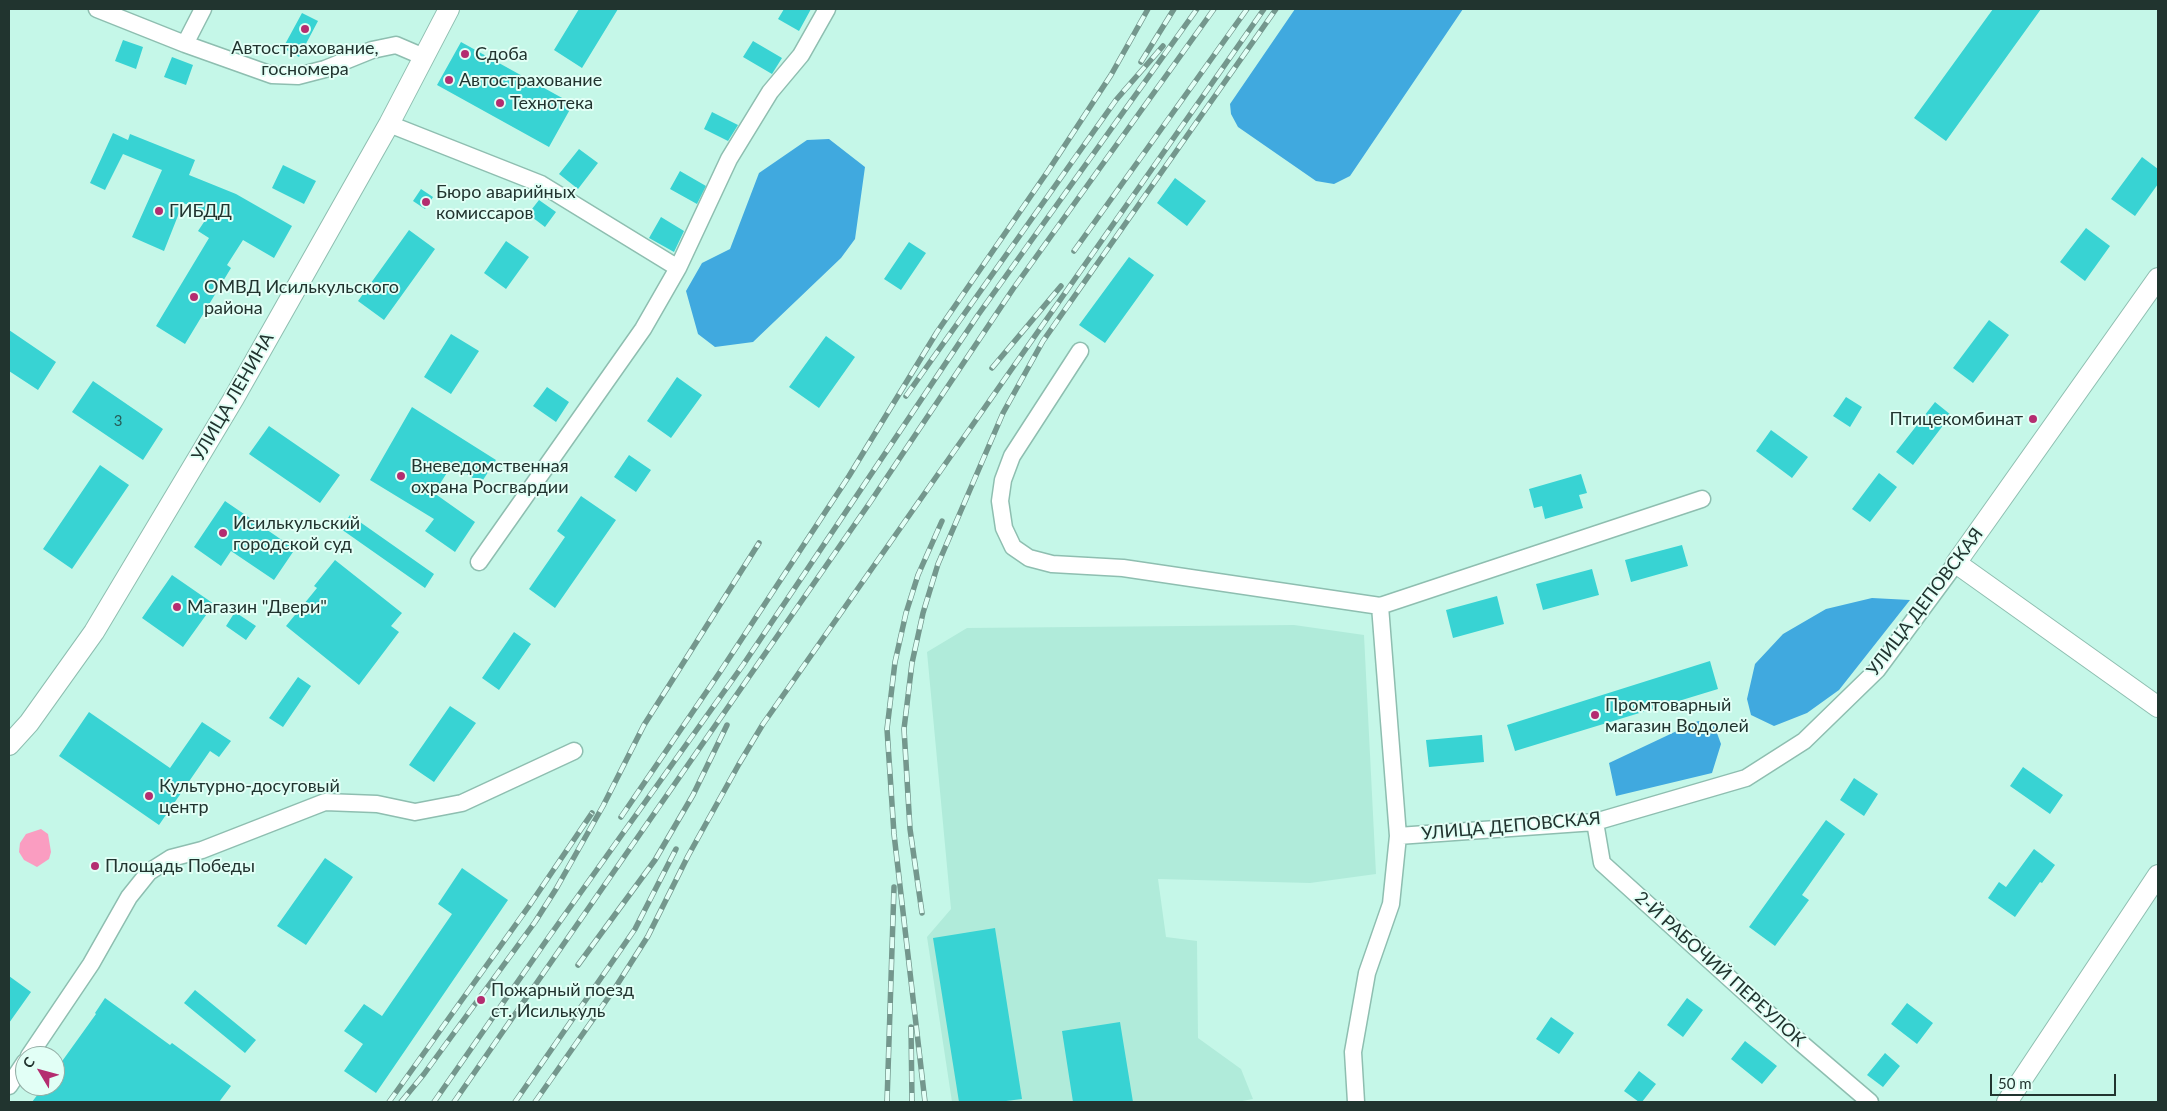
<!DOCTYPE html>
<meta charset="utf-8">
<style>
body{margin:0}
#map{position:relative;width:2167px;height:1111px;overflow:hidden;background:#c5f7e8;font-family:Lato,sans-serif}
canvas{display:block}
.frame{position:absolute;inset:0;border:10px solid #21342f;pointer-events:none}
.north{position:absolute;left:15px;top:1046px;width:50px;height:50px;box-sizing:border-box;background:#e2fff6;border:1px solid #95aea6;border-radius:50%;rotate:307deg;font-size:14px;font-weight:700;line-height:20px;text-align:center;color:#21342f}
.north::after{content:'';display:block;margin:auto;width:18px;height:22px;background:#b42d70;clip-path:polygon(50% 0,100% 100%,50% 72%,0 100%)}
.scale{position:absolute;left:1990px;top:1074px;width:126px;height:22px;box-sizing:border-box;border:2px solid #21342f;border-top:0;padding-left:6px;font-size:15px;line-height:18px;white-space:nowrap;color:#21342f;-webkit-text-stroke:4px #e2fff6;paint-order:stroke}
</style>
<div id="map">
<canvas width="2167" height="1111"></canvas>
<div class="frame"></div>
<div class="north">С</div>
<div class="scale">50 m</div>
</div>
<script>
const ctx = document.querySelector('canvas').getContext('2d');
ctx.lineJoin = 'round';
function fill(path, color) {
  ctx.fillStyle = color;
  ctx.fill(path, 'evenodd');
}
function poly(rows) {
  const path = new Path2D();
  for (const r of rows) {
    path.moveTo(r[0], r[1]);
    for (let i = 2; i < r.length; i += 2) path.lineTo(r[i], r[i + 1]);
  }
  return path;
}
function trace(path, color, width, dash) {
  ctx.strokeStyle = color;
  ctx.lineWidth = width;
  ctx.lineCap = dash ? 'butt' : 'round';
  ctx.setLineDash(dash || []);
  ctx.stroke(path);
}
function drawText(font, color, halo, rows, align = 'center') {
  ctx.font = font + ' Lato,sans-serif';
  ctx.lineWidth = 4;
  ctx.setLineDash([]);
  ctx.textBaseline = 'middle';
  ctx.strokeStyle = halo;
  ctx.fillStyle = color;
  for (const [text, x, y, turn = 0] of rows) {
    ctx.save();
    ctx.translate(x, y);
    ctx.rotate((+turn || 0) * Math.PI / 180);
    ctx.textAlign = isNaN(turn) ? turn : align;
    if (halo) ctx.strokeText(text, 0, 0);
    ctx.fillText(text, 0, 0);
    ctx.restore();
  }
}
const built = poly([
 [1294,625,1364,635,1376,874,1310,883,1158,879,1166,937,1197,941,1198,1038,1241,1069,1253,1099,1237,1102,952,1102,927,937,951,909,927,652,967,628]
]);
const green = poly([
 [41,829,48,834,51,852,49,859,37,867,24,860,19,852,20,843,26,834]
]);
const water = poly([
 [1295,9,1463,9,1350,176,1334,184,1316,181,1238,127,1231,114,1230,104],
 [829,139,865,167,855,239,841,258,753,342,715,347,698,334,686,291,702,263,730,249,759,173,807,140],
 [1872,598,1910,600,1839,690,1807,713,1774,726,1751,715,1747,699,1755,664,1783,634,1826,609],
 [1698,721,1714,725,1721,744,1712,773,1616,796,1609,763]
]);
const building = poly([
 [579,9,618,9,582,68,554,50],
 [784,9,811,9,799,31,778,19],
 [1993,9,2041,9,1946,141,1914,118],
 [302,13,318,21,299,57,283,48],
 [123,40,143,47,136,69,115,61],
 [753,41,782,58,772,74,743,57],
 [461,42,573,104,549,147,437,85],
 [172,57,193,65,186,85,164,77],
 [712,112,738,125,728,141,704,129],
 [113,133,128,140,130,134,195,160,189,175,236,194,292,226,274,258,243,240,227,265,231,268,185,344,156,326,209,238,198,231,210,213,183,203,164,251,132,237,162,170,123,154,105,190,90,183],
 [579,149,598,163,578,189,559,174],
 [2142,157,2158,169,2158,184,2135,216,2111,199],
 [283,165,316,181,304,204,272,188],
 [680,171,706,186,697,204,670,189],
 [1175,178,1206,201,1187,226,1157,203],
 [421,189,433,197,425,209,413,201],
 [539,200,556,212,545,227,528,214],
 [661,217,684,231,674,252,649,238],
 [2086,228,2110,246,2085,281,2060,262],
 [409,230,435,249,384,320,358,301],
 [506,241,529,257,506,289,484,273],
 [909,242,926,253,901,290,884,279],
 [1129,257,1154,275,1105,343,1079,325],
 [1989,320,2009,335,1973,383,1953,368],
 [9,330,56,362,38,390,9,371],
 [451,334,479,351,451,394,424,377],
 [826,336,855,357,819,408,789,387],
 [677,377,702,395,671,438,647,421],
 [93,381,163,429,143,460,72,412],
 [547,387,569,402,556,422,533,406],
 [1846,397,1862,407,1850,427,1833,416],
 [1935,402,1951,415,1913,465,1896,452],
 [412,407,496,460,481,483,452,465,434,493,475,522,455,552,425,531,434,519,370,480],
 [269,426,340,475,320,503,249,454],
 [1771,430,1808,457,1792,478,1756,451],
 [629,455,651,470,636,492,614,477],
 [100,465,129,485,72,569,43,549],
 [1879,473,1897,487,1870,522,1852,509],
 [1581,474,1587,493,1579,495,1583,508,1545,519,1542,506,1534,508,1529,489],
 [581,496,616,520,555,608,529,589,565,537,557,531],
 [225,501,295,549,274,580,231,551,221,566,194,547],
 [350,515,434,574,425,588,341,529],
 [1682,545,1688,566,1631,582,1625,560],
 [335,560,402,613,391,626,399,632,359,685,286,626,317,588,314,586],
 [1592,569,1599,595,1543,610,1536,584],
 [172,575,214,604,183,647,142,618],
 [1497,596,1504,624,1453,638,1446,610],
 [235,612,256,626,246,640,226,626],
 [514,632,531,644,499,690,482,678],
 [1710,661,1718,689,1515,751,1507,725],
 [298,677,311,686,283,727,269,718],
 [450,706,476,723,434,782,409,765],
 [89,712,170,768,202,722,231,741,219,757,210,751,159,825,59,756],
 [1482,735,1484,762,1429,767,1426,740],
 [2023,767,2063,795,2050,814,2010,786],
 [1854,778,1878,794,1864,816,1840,800],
 [1826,820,1845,834,1802,895,1809,900,1775,946,1749,927],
 [2034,849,2055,865,2042,883,2040,882,2015,917,1988,898,1999,882,2006,887],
 [325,858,353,877,306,945,277,926],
 [462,868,508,900,376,1093,344,1071,363,1044,344,1031,364,1004,382,1016,452,914,438,904],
 [995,928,1022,1099,998,1102,959,1102,933,938],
 [9,976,31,992,9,1023],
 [195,990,256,1040,245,1053,184,1003],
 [105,998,170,1045,172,1043,231,1086,219,1102,32,1102,44,1086,55,1086,55,1071,96,1014,95,1013],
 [1687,998,1703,1010,1683,1037,1667,1025],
 [1907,1003,1933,1023,1917,1044,1891,1024],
 [1551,1017,1574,1033,1559,1054,1536,1039],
 [1120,1022,1133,1102,1073,1102,1062,1031],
 [1745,1041,1777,1066,1762,1084,1731,1059],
 [1885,1053,1900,1066,1883,1087,1867,1075],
 [1639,1071,1656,1084,1642,1102,1639,1102,1624,1091]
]);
const minor = poly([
 [97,9,185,44,272,75,298,76,325,69,372,50,396,45,424,57],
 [185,44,203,9],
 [389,124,541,184,678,268],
 [1080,351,1012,456,1003,480,1000,501,1004,528,1013,547,1029,558,1052,564,1123,568,1380,606,1702,499],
 [479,562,643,329,678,268,729,159,770,92,801,55,827,9],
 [1595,822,1602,863,1801,1043,1870,1102],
 [1398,836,1595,822,1746,778,1804,741,1877,670,1956,563],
 [29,1056,91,964,129,897,149,872,171,858,202,850,325,802,377,804,415,812,462,803,574,751],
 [9,1086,25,1062],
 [1356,1102,1353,1052,1367,973,1391,904,1398,836,1380,606]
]);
const tertiary = poly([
 [2158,278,1956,563,2158,707],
 [9,745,29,723,94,632,234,398,389,124,449,9],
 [2007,1102,2158,875]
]);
const rail = poly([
 [1141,62,1174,9],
 [1074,251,1247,9],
 [992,368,1061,286],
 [906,396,1116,100,1163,46],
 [621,817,720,672,849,476,937,332,1048,171,1111,75,1148,9],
 [922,913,910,829,904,729,912,663,923,613,938,564,1003,413,1043,341,1276,9],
 [578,965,655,860,693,795,727,725],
 [911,1027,912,1102],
 [389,1102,529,906,592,813],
 [401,1102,424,1074,535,922,556,889,603,806,644,725,759,543],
 [434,1102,546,941,743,665,978,315,1197,9],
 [454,1102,871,501,1013,289,1214,9],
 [515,1102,635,929,676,849],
 [535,1102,615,988,648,936,688,856,739,764,763,724,1264,9],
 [887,1102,894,887],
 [925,1102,894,834,887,729,895,662,906,613,918,575,942,521]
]);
const markers = [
 [305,29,5,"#b42d70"],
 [465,54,5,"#b42d70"],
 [449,80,5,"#b42d70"],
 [500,103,5,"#b42d70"],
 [426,202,5,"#b42d70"],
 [159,211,5,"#b42d70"],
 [194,297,5,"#b42d70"],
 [2033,419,5,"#b42d70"],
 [401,476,5,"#b42d70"],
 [223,533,5,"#b42d70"],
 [177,607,5,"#b42d70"],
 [1595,715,5,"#b42d70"],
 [149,796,5,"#b42d70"],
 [95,866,5,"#b42d70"],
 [481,1000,5,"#b42d70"]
];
const numberNames = [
 ["3",118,421]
];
const poiNames = [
 ["Автострахование,",305,48,"center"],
 ["госномера",305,69,"center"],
 ["Сдоба",475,54],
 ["Автострахование",459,80],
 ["Технотека",510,103],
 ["Бюро аварийных",436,192],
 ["комиссаров",436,213],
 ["ГИБДД",169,211],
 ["ОМВД Исилькульского",204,287],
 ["района",204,308],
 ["Птицекомбинат",2023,419,"right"],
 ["Вневедомственная",411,466],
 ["охрана Росгвардии",411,487],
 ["Исилькульский",233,523],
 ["городской суд",233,544],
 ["Магазин \"Двери\"",187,607],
 ["Промтоварный",1605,705],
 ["магазин Водолей",1605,726],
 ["Культурно-досуговый",159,786],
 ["центр",159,807],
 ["Площадь Победы",105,866],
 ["Пожарный поезд",491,990],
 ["ст. Исилькуль",491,1011]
];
const streetNames = [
 ["УЛИЦА ЛЕНИНА",233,397,-60],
 ["УЛИЦА ДЕПОВСКАЯ",1925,602,-53],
 ["УЛИЦА ДЕПОВСКАЯ",1511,826,-5],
 ["2-Й РАБОЧИЙ ПЕРЕУЛОК",1720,969,42]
];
fill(built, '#b0ebda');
fill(green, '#fa9dc1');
fill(water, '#40a9df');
fill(building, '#38d3d3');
trace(minor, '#8ebeb0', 19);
trace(tertiary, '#8ebeb0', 22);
trace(minor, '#fff', 16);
trace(tertiary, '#fff', 20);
trace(rail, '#74978d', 5.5);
trace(rail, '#e2fff6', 4, [11]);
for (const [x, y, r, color] of markers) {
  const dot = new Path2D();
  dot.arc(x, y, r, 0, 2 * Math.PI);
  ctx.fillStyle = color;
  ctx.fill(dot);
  trace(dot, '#e2fff6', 2);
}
drawText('15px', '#275c58', null, numberNames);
drawText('18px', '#21342f', '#e2fff6', poiNames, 'left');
drawText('18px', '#21342f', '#e2fff6', streetNames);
</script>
